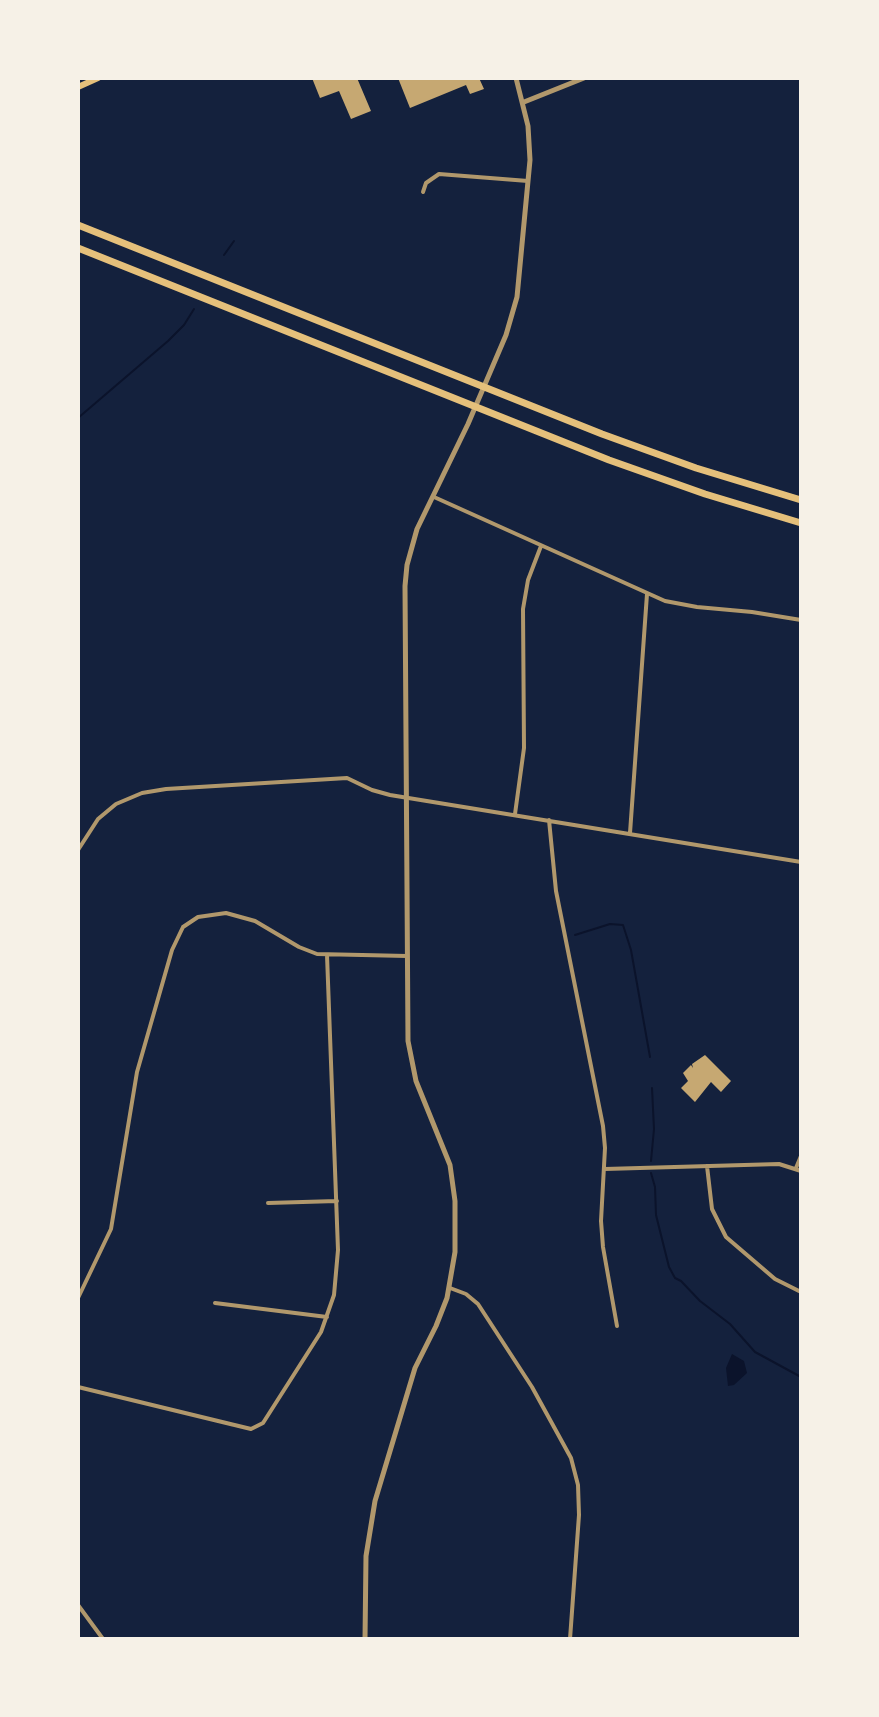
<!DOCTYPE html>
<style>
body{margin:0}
#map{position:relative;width:879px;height:1717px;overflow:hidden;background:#14213d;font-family:"Noto Sans",sans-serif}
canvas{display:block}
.frame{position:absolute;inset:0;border:80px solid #f6f1e7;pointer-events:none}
</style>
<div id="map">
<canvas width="879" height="1717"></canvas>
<div class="frame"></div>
</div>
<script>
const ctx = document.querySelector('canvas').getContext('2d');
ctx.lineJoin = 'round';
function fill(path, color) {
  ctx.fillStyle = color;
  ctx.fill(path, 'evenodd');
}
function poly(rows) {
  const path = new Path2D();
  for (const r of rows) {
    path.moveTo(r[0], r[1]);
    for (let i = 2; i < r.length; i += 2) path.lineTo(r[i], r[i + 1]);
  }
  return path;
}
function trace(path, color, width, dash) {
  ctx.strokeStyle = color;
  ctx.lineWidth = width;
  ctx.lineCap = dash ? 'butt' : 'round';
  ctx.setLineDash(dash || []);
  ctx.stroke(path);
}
const water = poly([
 [732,1354,744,1361,747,1373,734,1385,728,1386,726,1368]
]);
const stream = poly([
 [224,255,234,241],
 [78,418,168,341,184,325,194,309],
 [575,935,610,924,623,925,631,950,650,1057],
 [651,1161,654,1129,652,1088],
 [651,1173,655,1187,656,1215,669,1267,675,1278,681,1281,700,1301,730,1324,755,1352,801,1377]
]);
const building = poly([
 [312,78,357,78,371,111,351,119,339,91,320,98],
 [398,78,479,78,484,89,470,94,466,85,410,108],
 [705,1055,731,1081,721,1092,711,1082,695,1102,681,1088,688,1081,683,1073,691,1065,693,1068,692,1064]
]);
const minor = poly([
 [423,192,426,183,439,174,528,181],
 [434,497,665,601,697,607,752,612,801,620],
 [515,814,524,748,523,609,528,580,541,546],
 [549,820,556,891,603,1126,605,1148,601,1221,603,1247,617,1326],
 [630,833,647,594],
 [78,850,98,819,116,804,142,793,166,789,347,778,372,790,390,795,801,862],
 [707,1166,712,1209,726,1237,775,1279,801,1292],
 [796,1168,801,1156],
 [605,1169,779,1164,801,1171],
 [268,1203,337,1201],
 [450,1288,466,1294,478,1304,532,1387,571,1458,578,1485,579,1515,570,1639],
 [78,1298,111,1229,137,1072,172,950,183,927,198,917,226,913,255,921,299,947,317,954,407,956],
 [215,1303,327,1317],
 [78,1387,251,1429,263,1423,321,1332,334,1295,338,1250,327,955],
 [78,1605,103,1639]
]);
const tertiary = poly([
 [524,102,584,78],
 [365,1639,366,1556,375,1501,415,1368,436,1326,447,1298,455,1252,455,1201,450,1165,416,1081,408,1041,405,586,407,565,417,529,468,424,506,335,517,297,530,160,528,126,516,78]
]);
const secondary = poly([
 [78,87,98,78]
]);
const motorway = poly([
 [78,225,602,434,696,468,801,500],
 [78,248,609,460,705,494,801,523]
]);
fill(water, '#0b132b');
trace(stream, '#0b132b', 2);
fill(building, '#c6a872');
trace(minor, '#b1986c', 4);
trace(tertiary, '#b1986c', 5);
trace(secondary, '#e5c07b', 6);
trace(motorway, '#e5c07b', 7);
</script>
